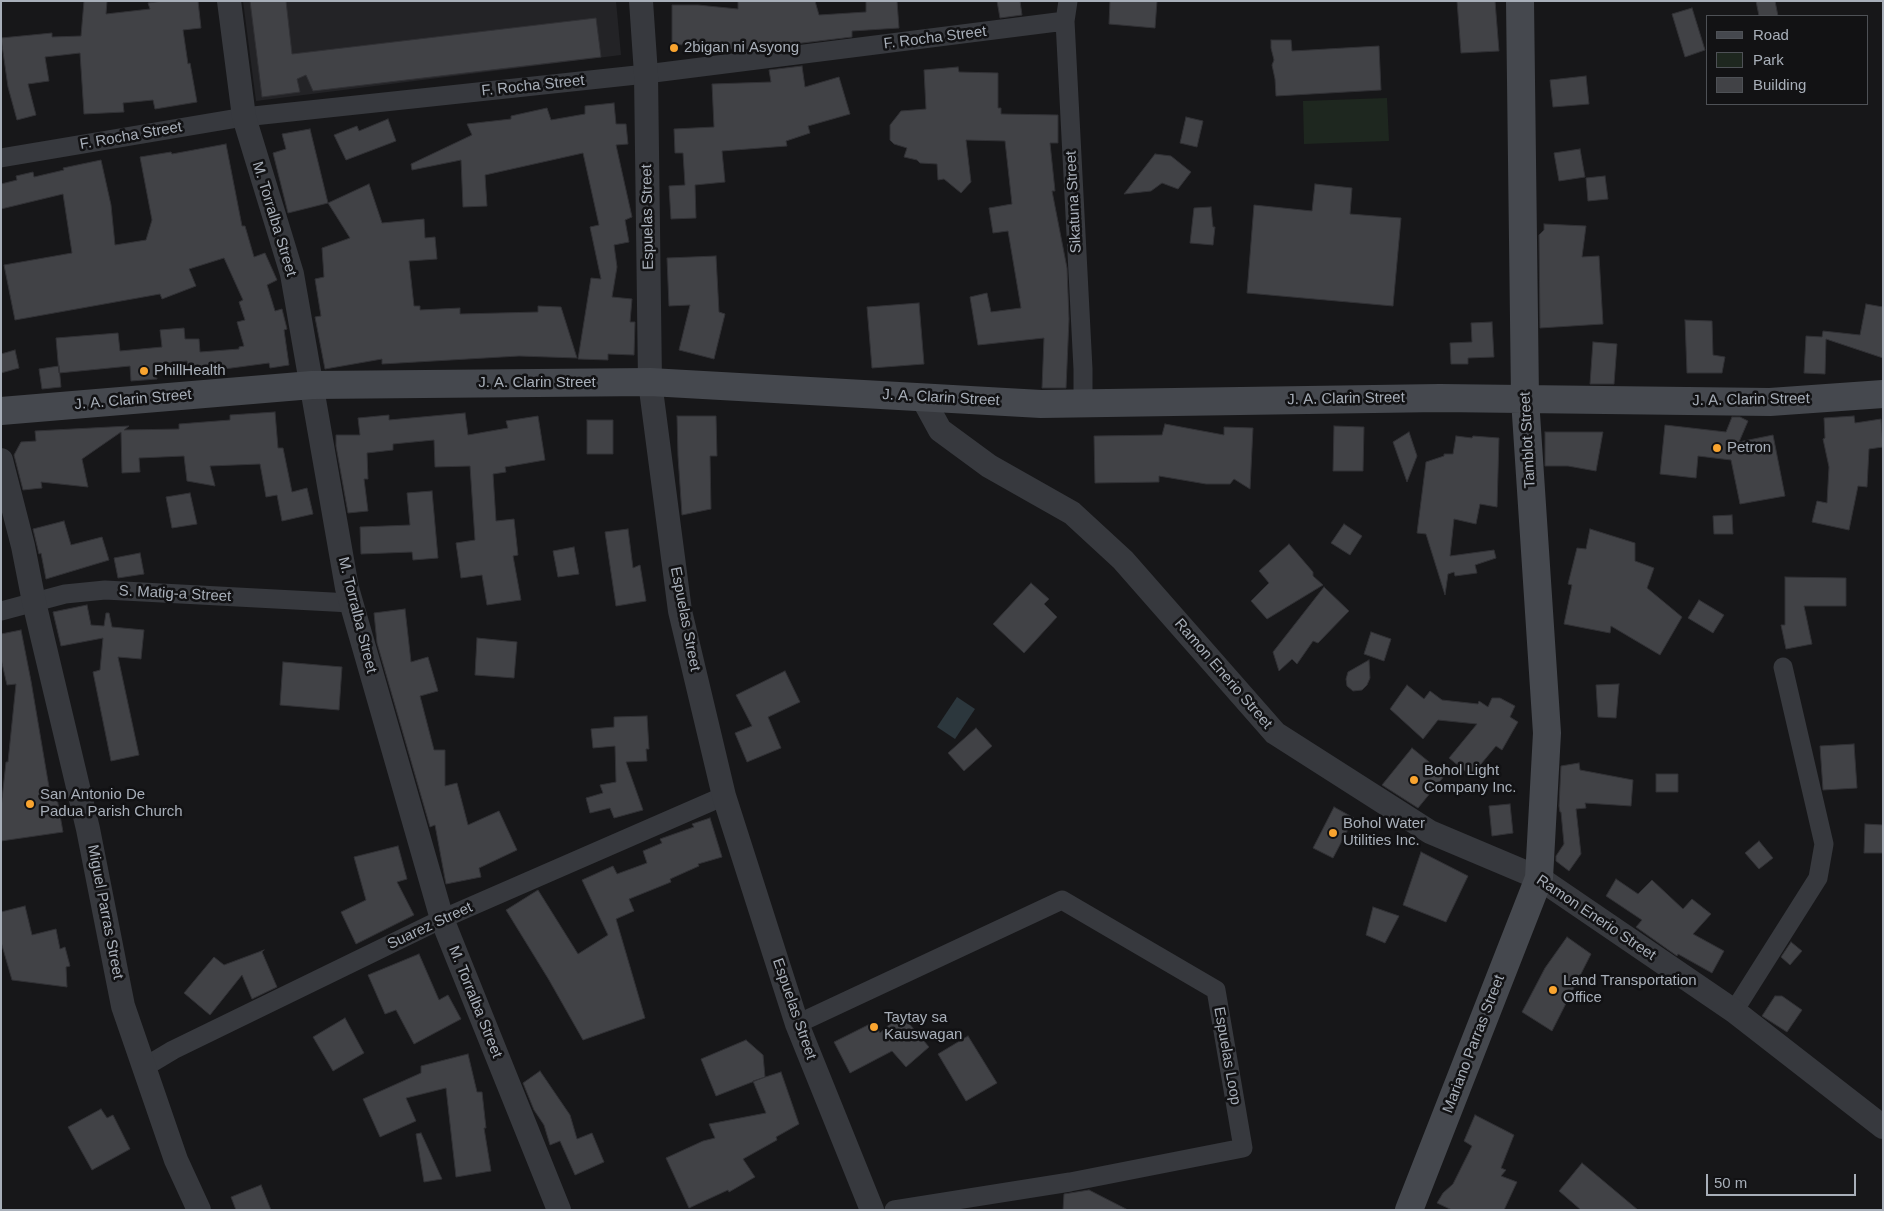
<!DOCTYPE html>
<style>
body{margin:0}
#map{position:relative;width:1884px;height:1211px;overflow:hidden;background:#171719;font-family:Helvetica,sans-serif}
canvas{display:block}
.frame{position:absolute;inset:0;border:2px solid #a8afb9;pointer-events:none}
.legend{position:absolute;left:1706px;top:15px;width:162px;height:90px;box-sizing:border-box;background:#121214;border:1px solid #4e5156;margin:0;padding:6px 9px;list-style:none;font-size:15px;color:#a8afb9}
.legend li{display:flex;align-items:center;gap:10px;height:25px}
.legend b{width:25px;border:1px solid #4e5156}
.scale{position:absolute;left:1706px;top:1174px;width:150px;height:22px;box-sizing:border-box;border:2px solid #a8afb9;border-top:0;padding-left:6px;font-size:15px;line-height:18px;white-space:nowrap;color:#a8afb9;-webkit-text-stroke:4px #121214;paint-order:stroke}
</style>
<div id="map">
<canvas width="1884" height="1211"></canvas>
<div class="frame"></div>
<ul class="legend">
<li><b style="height:6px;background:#45484e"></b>Road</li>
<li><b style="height:14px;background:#1e271f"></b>Park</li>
<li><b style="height:14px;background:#414246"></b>Building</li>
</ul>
<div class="scale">50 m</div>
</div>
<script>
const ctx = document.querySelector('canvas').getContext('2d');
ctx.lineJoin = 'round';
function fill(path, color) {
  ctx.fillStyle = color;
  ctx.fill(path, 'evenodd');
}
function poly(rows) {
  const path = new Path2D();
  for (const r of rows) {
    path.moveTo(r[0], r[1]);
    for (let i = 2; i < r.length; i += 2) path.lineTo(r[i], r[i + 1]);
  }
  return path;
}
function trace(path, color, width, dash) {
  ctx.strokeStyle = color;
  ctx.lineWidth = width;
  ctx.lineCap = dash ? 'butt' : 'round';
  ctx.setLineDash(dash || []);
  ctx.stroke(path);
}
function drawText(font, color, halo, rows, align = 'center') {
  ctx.font = font + ' Helvetica,sans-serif';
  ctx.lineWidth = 5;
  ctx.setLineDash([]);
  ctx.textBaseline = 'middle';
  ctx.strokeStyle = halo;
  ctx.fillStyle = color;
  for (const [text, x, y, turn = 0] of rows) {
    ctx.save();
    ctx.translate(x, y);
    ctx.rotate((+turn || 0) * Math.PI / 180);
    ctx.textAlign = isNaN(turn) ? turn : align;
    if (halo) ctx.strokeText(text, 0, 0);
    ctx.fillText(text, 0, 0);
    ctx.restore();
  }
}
const built = poly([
 [243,1,616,1,621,55,256,101]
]);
const green = poly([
 [1387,98,1389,141,1304,144,1303,101]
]);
const water = poly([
 [957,697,975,709,955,739,937,727]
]);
const building = poly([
 [84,1,107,1,106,14,150,9,148,3,163,1,198,1,201,28,183,30,188,64,190,63,197,102,155,109,153,100,123,103,124,112,84,114,80,53,45,57,49,81,28,84,36,115,17,120,8,87,1,38,52,33,52,37,81,36,84,1],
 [250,1,286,1,292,54,596,18,601,57,313,91,306,75,297,79,300,92,262,97,250,1],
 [738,1,815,1,819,15,866,12,866,1,897,1,899,28,852,31,852,37,744,50,672,44,672,5,698,5,738,9,738,1],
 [997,1,1020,1,1022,15,1000,18,997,1],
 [1110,1,1157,1,1155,28,1109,24,1110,1],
 [1457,1,1495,1,1499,51,1461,53,1457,1],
 [1756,1,1775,1,1778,16,1759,16,1756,1],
 [1692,8,1705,50,1685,57,1672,14,1692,8],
 [1271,40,1291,40,1292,51,1379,46,1381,90,1276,96,1275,79,1272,65,1274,60,1271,48,1271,40],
 [802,66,805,87,839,77,850,114,808,126,810,133,786,141,787,146,722,151,725,182,695,185,696,218,671,219,669,186,685,185,683,153,675,153,674,129,714,127,712,84,771,82,769,70,802,66],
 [958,67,959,72,998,73,998,108,1001,108,1001,114,1058,115,1058,143,1050,143,1055,191,1052,191,1067,268,1069,319,1066,388,1042,388,1044,338,978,345,970,297,987,293,991,312,1021,308,1008,231,993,233,989,208,1012,204,1005,141,966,140,971,182,961,193,944,179,938,180,937,164,920,163,917,160,904,157,907,148,894,144,890,140,890,125,901,111,926,109,924,70,958,67],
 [1586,76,1589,104,1553,107,1550,80,1586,76],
 [614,103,616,124,626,124,628,144,616,145,632,217,625,220,629,242,614,245,617,267,612,297,632,299,630,322,635,322,634,355,608,354,608,360,578,359,591,278,601,279,590,227,599,225,583,153,485,175,487,206,463,207,461,160,412,170,411,164,472,135,467,124,511,119,511,116,547,108,551,120,585,114,585,106,614,103],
 [1186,117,1203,121,1197,147,1180,143,1186,117],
 [388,119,396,141,346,160,334,135,357,126,359,131,388,119],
 [310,129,328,203,288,213,273,153,286,149,282,134,310,129],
 [226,144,242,226,245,226,254,257,265,253,277,280,267,285,275,311,282,309,287,329,284,330,289,365,270,368,269,363,224,369,224,373,189,374,187,361,155,364,157,379,131,381,130,366,59,373,56,338,118,333,120,351,162,347,160,330,184,328,185,339,199,339,200,352,239,349,239,347,244,346,237,322,245,320,239,302,243,300,224,258,189,269,196,286,162,299,160,294,15,320,4,265,72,253,63,194,1,209,1,184,17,180,16,176,33,172,34,177,64,170,63,168,101,160,111,205,115,245,146,240,152,220,140,157,171,152,172,154,226,144],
 [1580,149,1585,177,1559,181,1554,153,1580,149],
 [1155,154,1171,156,1191,172,1178,189,1162,183,1151,191,1124,194,1155,154],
 [1605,176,1608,199,1588,201,1586,178,1605,176],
 [369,184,382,223,424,219,425,238,435,237,437,259,409,261,414,306,420,306,420,310,460,308,460,314,538,312,538,306,561,307,577,358,519,356,382,364,382,359,325,369,315,317,321,316,315,279,324,277,322,248,350,238,328,203,369,184],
 [1315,184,1352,188,1350,214,1401,218,1393,306,1247,293,1254,205,1312,211,1315,184],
 [1211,207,1213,227,1215,227,1213,245,1190,243,1194,208,1211,207],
 [1544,224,1586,226,1582,257,1599,256,1603,324,1540,328,1539,235,1544,230,1544,224],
 [716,256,719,312,725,314,714,359,679,350,690,305,669,306,667,258,716,256],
 [919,303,924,364,872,368,867,307,919,303],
 [1866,304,1883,307,1883,358,1826,339,1825,374,1804,373,1806,336,1822,337,1823,331,1860,335,1866,304],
 [1685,320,1712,321,1713,355,1725,357,1722,373,1687,373,1685,320],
 [1492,322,1494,357,1468,358,1468,364,1451,364,1450,343,1472,342,1471,323,1492,322],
 [1593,342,1617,344,1614,384,1590,384,1593,342],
 [15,350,19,368,1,373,1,354,15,350],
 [59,366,61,387,42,389,39,369,59,366],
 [275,412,278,448,283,448,292,492,307,488,313,514,282,521,277,495,266,497,260,464,210,466,215,486,187,481,184,456,139,458,140,472,122,473,121,432,82,459,88,487,41,482,42,488,23,490,14,455,21,442,36,441,35,431,129,426,124,430,179,429,179,424,230,420,230,415,275,412],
 [465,413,468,435,508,428,506,421,538,416,545,460,505,467,506,472,493,474,496,521,514,519,518,555,513,556,521,600,487,605,482,575,461,578,456,543,475,540,470,466,435,467,434,440,393,444,393,450,367,453,368,479,364,479,368,511,348,513,336,446,336,435,360,435,358,418,389,415,389,420,465,413],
 [677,416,716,416,717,456,710,456,711,509,682,515,678,456,677,416],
 [1854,416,1855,423,1881,419,1883,447,1869,449,1867,487,1858,486,1849,530,1812,522,1817,501,1827,503,1829,467,1823,439,1825,438,1824,418,1854,416],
 [1732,417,1740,417,1748,421,1739,442,1773,435,1785,496,1740,504,1731,460,1698,456,1696,478,1660,474,1665,425,1726,432,1732,417],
 [587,420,613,420,613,454,587,454,587,420],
 [1165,424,1224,435,1224,427,1253,428,1250,489,1234,479,1230,484,1206,484,1159,476,1159,482,1095,483,1094,436,1162,435,1165,424],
 [1334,426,1364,427,1363,471,1333,471,1334,426],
 [1409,432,1417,456,1407,482,1393,442,1409,432],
 [1545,432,1603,432,1596,471,1568,466,1545,466,1545,432],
 [1456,436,1472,438,1473,436,1499,438,1497,507,1480,504,1476,524,1454,519,1450,556,1494,550,1496,558,1475,565,1477,573,1455,576,1454,572,1448,574,1445,595,1426,534,1417,533,1426,462,1444,456,1444,454,1453,454,1456,436],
 [432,491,438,558,413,560,412,552,361,554,360,527,410,525,407,493,432,491],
 [190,493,197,524,172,528,166,497,190,493],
 [1732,515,1733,534,1714,534,1713,516,1732,515],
 [64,521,71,545,102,537,109,560,46,579,41,553,39,554,33,529,64,521],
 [1344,524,1362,536,1350,555,1331,543,1344,524],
 [628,529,633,568,640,565,646,601,616,606,605,532,628,529],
 [1590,529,1635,543,1635,561,1654,568,1647,588,1682,617,1660,655,1611,626,1610,633,1564,624,1572,585,1568,584,1577,548,1586,549,1590,529],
 [1289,544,1313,572,1313,576,1323,585,1267,619,1251,601,1269,583,1259,571,1289,544],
 [574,547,579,574,558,577,553,551,574,547],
 [140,553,144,574,118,578,114,558,140,553],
 [1785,577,1846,578,1846,606,1804,606,1812,644,1786,649,1781,625,1785,625,1785,577],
 [1031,583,1049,599,1044,604,1057,617,1024,653,993,624,1031,583],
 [1324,587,1349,611,1318,643,1313,641,1297,664,1292,659,1279,671,1273,652,1324,587],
 [1699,600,1724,615,1713,633,1688,618,1699,600],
 [87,605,91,625,104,626,106,613,109,613,112,627,144,630,141,659,118,657,139,755,111,761,93,672,100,670,103,638,61,646,53,612,87,605],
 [405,609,411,662,428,657,438,691,420,696,434,750,445,750,445,786,457,783,468,825,499,811,517,850,479,868,481,877,446,884,435,825,430,827,377,643,374,613,405,609],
 [21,630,31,681,51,799,57,798,63,832,1,841,1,808,6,762,8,762,16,684,7,685,1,659,1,634,21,630],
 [1371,632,1391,639,1384,661,1364,654,1371,632],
 [477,638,517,642,514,678,475,675,477,638],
 [1369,660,1370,678,1367,685,1362,690,1353,691,1347,686,1346,679,1348,672,1369,660],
 [283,662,342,667,339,710,280,705,283,662],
 [785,671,800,702,768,717,781,748,747,762,735,733,752,726,736,695,785,671],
 [1619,684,1616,718,1598,717,1596,685,1619,684],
 [1407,685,1424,699,1430,691,1442,700,1478,704,1479,701,1488,707,1492,698,1500,698,1515,706,1510,717,1518,722,1502,750,1496,746,1471,776,1449,758,1477,724,1438,720,1423,739,1390,709,1407,685],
 [647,716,649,749,646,749,647,761,626,762,643,810,614,818,610,808,590,813,586,798,603,793,600,785,616,782,615,746,593,748,591,729,614,727,614,717,647,716],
 [976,728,992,746,964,771,948,753,976,728],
 [1854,744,1857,788,1823,790,1820,746,1854,744],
 [1412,748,1445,775,1418,808,1382,785,1412,748],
 [1579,763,1580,770,1633,780,1631,806,1585,803,1586,808,1576,809,1581,854,1569,871,1556,861,1556,856,1564,844,1561,812,1560,812,1559,806,1561,766,1579,763],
 [1656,774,1678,774,1678,792,1656,792,1656,774],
 [1510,804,1513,833,1492,836,1489,806,1510,804],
 [1334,807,1354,818,1333,858,1313,848,1334,807],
 [710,818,722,857,698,864,699,866,670,879,671,882,629,899,634,911,616,919,645,1018,583,1040,549,980,506,910,538,890,578,954,608,935,582,880,613,866,617,874,647,863,643,851,662,843,660,839,694,827,692,824,710,818],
 [1865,824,1883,825,1883,853,1864,853,1865,824],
 [1759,841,1773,858,1759,869,1745,853,1759,841],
 [398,846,407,879,397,882,414,915,356,944,341,912,366,900,354,857,398,846],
 [1421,852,1468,876,1446,922,1403,905,1421,852],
 [1616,879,1638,894,1652,880,1683,909,1692,899,1711,914,1693,934,1724,951,1712,973,1678,954,1677,956,1636,927,1642,920,1606,896,1616,879],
 [25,906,32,935,56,929,60,949,65,947,70,966,66,967,67,987,12,980,1,942,1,912,25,906],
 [1373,907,1399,916,1385,943,1366,935,1373,907],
 [1567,937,1591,954,1552,1031,1522,1012,1545,968,1567,937],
 [1791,942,1802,951,1790,965,1781,957,1791,942],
 [264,950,262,952,277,987,252,999,242,975,210,1015,184,993,214,957,224,965,264,950],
 [419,954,439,1000,448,995,461,1019,414,1044,396,1010,385,1014,368,975,419,954],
 [1775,996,1782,996,1802,1010,1787,1032,1762,1016,1775,996],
 [901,1014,929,1047,906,1067,892,1051,850,1073,834,1042,874,1022,880,1033,901,1014],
 [345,1018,364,1053,333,1071,313,1037,345,1018],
 [968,1036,997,1083,966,1101,938,1054,968,1036],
 [746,1040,763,1055,765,1077,716,1096,701,1059,746,1040],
 [468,1054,477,1092,482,1092,486,1128,484,1128,491,1171,456,1177,446,1088,406,1098,416,1121,380,1137,363,1099,421,1073,421,1066,468,1054],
 [540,1071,570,1115,577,1139,592,1133,604,1162,575,1175,560,1141,550,1145,544,1125,534,1110,523,1083,540,1071],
 [781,1072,799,1124,776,1137,777,1140,743,1159,755,1177,729,1192,728,1190,689,1208,666,1158,703,1141,715,1138,709,1124,766,1113,753,1081,781,1072],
 [101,1109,107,1118,113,1115,130,1149,92,1170,68,1127,101,1109],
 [1475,1115,1514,1135,1501,1168,1506,1170,1501,1176,1517,1182,1504,1210,1452,1210,1437,1203,1443,1193,1453,1184,1472,1146,1464,1141,1475,1115],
 [421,1133,442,1179,424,1182,416,1134,421,1133],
 [1582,1163,1638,1210,1581,1210,1559,1191,1582,1163],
 [261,1185,271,1210,236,1210,231,1197,261,1185],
 [1089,1190,1128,1210,1063,1210,1064,1194,1089,1190]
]);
const minor = poly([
 [1068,1,1065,21,1083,369,1083,403],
 [1,158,244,117,646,74,1065,21],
 [1,611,65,594,105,590,351,603],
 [1734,1011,1818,878,1824,844,1783,667],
 [797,1024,1062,900,1216,990,1243,1148,1070,1182,894,1210],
 [143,1068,173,1050,442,919,724,796]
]);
const tertiary = poly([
 [229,1,244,117,292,274,347,588,442,919,559,1210],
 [641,1,646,74,650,382,680,611,724,796,797,1024,872,1210],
 [922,397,940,430,989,466,1072,513,1123,560,1275,733,1430,832,1539,878,1734,1011,1883,1127],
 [1,460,23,546,34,602,88,829,123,1006,176,1160,199,1210]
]);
const secondary = poly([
 [1,411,312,385,650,382,1041,404,1440,398,1770,402,1883,394],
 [1409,1210,1539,878,1547,733,1525,399,1520,1]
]);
const markers = [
 [674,48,5,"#f9a42f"],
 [144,371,5,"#f9a42f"],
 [1717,448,5,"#f9a42f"],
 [1414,780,5,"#f9a42f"],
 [30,804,5,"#f9a42f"],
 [1333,833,5,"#f9a42f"],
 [1553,990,5,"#f9a42f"],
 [874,1027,5,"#f9a42f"]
];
const streetNames = [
 ["F. Rocha Street",935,38,-7],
 ["F. Rocha Street",533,86,-6],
 ["F. Rocha Street",131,136,-10],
 ["Sikatuna Street",1074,202,-93],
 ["Espuelas Street",648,217,-91],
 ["M. Torralba Street",274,219,73],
 ["J. A. Clarin Street",537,383],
 ["J. A. Clarin Street",941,398,3],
 ["J. A. Clarin Street",1346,399,-1],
 ["J. A. Clarin Street",133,400,-5],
 ["J. A. Clarin Street",1751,400,-1],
 ["Tamblot Street",1528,440,-93],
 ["S. Matig-a Street",175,594,3],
 ["M. Torralba Street",357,615,76],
 ["Espuelas Street",685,619,79],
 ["Ramon Enerio Street",1223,674,49],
 ["Miguel Parras Street",105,912,79],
 ["Ramon Enerio Street",1596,918,34],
 ["Suarez Street",430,926,-25],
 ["M. Torralba Street",475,1002,68],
 ["Espuelas Street",794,1009,71],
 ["Mariano Parras Street",1474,1044,-69],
 ["Espuelas Loop",1227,1056,80]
];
const poiNames = [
 ["2bigan ni Asyong",684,48],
 ["PhillHealth",154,371],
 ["Petron",1727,448],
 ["Bohol Light",1424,771],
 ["Company Inc.",1424,788],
 ["San Antonio De",40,795],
 ["Padua Parish Church",40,812],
 ["Bohol Water",1343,824],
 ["Utilities Inc.",1343,841],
 ["Land Transportation",1563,981],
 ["Office",1563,998],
 ["Taytay sa",884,1018],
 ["Kauswagan",884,1035]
];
fill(built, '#232326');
fill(green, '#1e271f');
fill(water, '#2c373d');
fill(building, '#414246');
trace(building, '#313135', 1);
trace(minor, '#37393e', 19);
trace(tertiary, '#37393e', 24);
trace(secondary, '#45484e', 28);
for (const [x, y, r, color] of markers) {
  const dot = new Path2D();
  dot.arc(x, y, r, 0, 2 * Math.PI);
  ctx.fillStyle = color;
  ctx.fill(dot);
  trace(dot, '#121214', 2);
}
drawText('15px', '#a8afb9', '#121214', streetNames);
drawText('15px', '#a8afb9', '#121214', poiNames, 'left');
</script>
